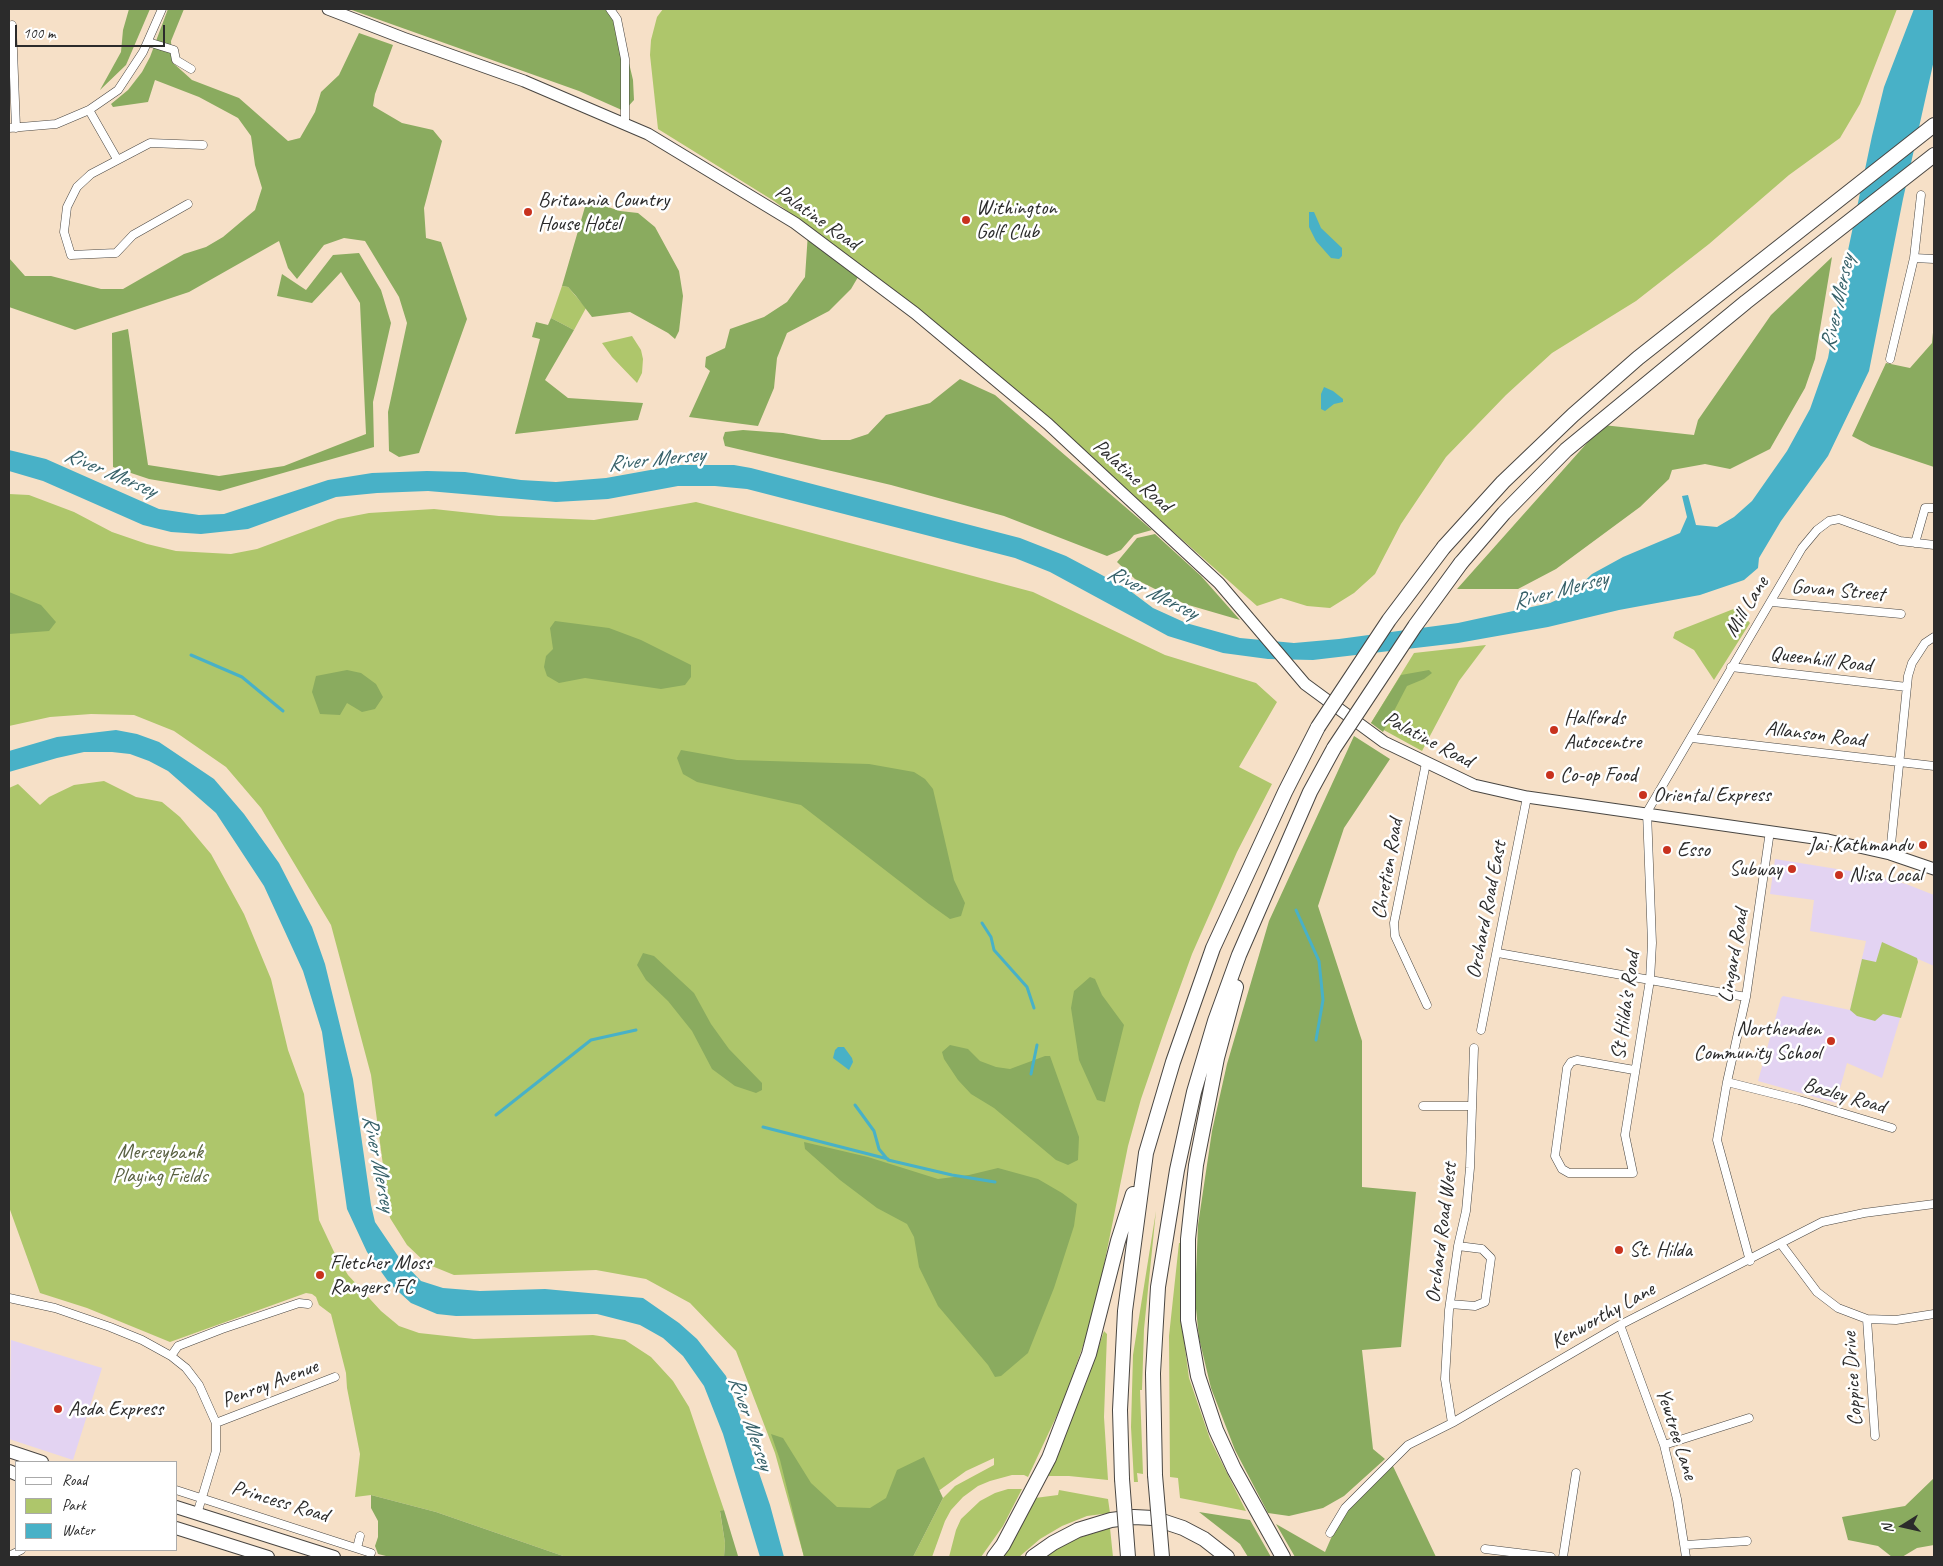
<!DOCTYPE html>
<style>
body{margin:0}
#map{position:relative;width:1943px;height:1566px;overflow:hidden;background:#f6e0c7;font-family:Caveat,sans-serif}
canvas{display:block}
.frame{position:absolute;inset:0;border:10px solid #2b2b2b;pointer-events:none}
.legend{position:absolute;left:15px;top:1461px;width:162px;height:90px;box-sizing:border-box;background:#fff;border:1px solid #aaa;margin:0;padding:6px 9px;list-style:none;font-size:15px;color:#2b2b2b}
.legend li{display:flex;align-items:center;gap:10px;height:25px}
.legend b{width:25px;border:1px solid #aaa}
.north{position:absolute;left:1878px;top:1501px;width:50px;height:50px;-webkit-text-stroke:4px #fff;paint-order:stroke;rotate:260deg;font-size:14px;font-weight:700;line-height:20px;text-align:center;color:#2b2b2b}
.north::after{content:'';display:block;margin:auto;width:18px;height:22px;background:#2b2b2b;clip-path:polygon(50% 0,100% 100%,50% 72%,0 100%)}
.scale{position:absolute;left:15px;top:25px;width:150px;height:22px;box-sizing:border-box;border:2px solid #2b2b2b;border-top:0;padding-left:6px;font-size:15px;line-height:18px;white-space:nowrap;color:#2b2b2b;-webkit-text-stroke:4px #fff;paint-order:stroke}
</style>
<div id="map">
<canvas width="1943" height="1566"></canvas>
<div class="frame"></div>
<ul class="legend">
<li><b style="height:6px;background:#fff"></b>Road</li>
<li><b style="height:14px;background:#aec66b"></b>Park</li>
<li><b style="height:14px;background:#48b1c7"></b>Water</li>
</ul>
<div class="north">N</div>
<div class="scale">100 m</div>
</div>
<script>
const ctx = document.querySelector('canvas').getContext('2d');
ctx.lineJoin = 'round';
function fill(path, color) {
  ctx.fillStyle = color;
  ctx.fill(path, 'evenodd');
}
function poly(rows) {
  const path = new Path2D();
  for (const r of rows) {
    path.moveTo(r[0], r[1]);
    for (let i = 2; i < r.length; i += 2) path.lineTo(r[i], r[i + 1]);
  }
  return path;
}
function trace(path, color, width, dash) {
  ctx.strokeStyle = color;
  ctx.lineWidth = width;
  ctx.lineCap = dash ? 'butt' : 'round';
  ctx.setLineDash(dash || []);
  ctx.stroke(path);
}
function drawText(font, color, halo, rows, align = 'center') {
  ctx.font = font + ' Caveat,sans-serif';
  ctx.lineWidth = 5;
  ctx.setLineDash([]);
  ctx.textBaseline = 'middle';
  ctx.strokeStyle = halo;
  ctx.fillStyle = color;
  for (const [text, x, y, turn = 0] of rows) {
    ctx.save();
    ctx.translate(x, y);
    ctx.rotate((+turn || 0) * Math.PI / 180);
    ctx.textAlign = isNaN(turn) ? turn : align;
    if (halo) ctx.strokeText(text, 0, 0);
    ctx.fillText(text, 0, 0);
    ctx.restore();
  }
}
const built = poly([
 [1775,859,1868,874,1906,884,1934,895,1934,966,1918,959,1882,1078,1847,1063,1836,1103,1758,1081,1781,998,1783,996,1850,1010,1866,941,1810,931,1814,900,1770,894],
 [11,1340,102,1368,73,1460,9,1439]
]);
const green = poly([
 [663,9,1897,9,1860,104,1840,138,1789,175,1709,244,1636,301,1552,353,1506,395,1446,457,1401,524,1375,574,1354,593,1330,608,1307,606,1281,598,1257,606,1001,379,877,279,774,201,658,129,650,55,651,40,657,17],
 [562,286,568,287,586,308,574,330,551,318],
 [632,336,641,350,643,359,642,373,637,383,612,357,602,343],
 [9,494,29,495,74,512,112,532,147,544,176,551,231,554,257,549,338,519,369,513,434,509,499,516,594,520,696,502,1033,592,1165,655,1256,683,1277,702,1239,767,1272,784,1237,852,1192,954,1167,1023,1141,1099,1128,1146,1099,1290,1089,1328,1065,1398,1028,1477,1024,1475,1012,1475,990,1481,978,1486,963,1497,951,1510,945,1521,932,1557,913,1557,943,1498,955,1486,994,1465,994,1458,966,1471,937,1492,907,1557,804,1557,775,1453,736,1351,690,1303,646,1279,596,1270,454,1275,427,1264,407,1245,390,1218,371,1075,331,925,261,808,226,767,174,731,134,715,91,714,50,717,9,726],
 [1736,608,1750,623,1714,680,1694,650,1673,638,1675,632],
 [1486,645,1459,681,1422,751,1371,723,1414,653],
 [104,781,136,797,162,802,180,817,211,854,244,914,271,979,288,1050,304,1094,319,1220,335,1254,348,1275,381,1311,399,1326,419,1333,474,1339,593,1335,625,1340,651,1357,673,1381,689,1407,724,1510,720,1512,725,1543,724,1557,566,1557,436,1512,371,1495,355,1497,360,1454,347,1388,346,1373,331,1314,319,1305,316,1297,312,1294,306,1293,170,1342,87,1308,40,1293,9,1207,9,788,18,784,40,805,49,797,74,785],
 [1882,942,1917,958,1918,962,1901,1018,1883,1014,1875,1021,1857,1016,1850,1010,1862,959,1876,962],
 [1156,1211,1144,1329,1142,1390,1140,1390,1143,1474,1137,1473,1138,1482,1134,1482,1131,1427,1133,1355],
 [1179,1243,1181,1243,1180,1311,1189,1378,1210,1439,1246,1511,1180,1498,1178,1478,1170,1477,1169,1336],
 [1104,1331,1107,1334,1104,1417,1108,1480,1069,1476,1046,1476,1086,1383],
 [1008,1489,1022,1489,1003,1526,981,1557,949,1557,956,1530,961,1519,980,1501,995,1493],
 [1059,1490,1108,1499,1110,1513,1087,1516,1062,1526,1040,1539,1019,1557,1000,1557,1035,1498,1058,1495],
 [1110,1528,1113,1557,1044,1557,1072,1540]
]);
const forest = poly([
 [129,9,150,9,126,65,100,90,121,52,123,30],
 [168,9,184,9,171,41,172,62,192,80,239,98,288,141,300,138,315,112,321,92,339,75,359,33,393,45,375,94,373,106,402,123,433,130,442,141,424,208,426,238,441,242,467,319,419,453,399,457,389,451,388,412,407,323,399,297,365,241,344,238,324,245,297,279,288,268,279,241,189,292,75,330,9,307,9,258,25,276,51,276,101,289,123,289,184,254,206,247,223,237,255,210,262,188,255,165,251,136,238,118,199,97,155,80,148,102,113,107,111,104,128,90,142,72,150,57],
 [349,9,607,9,611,13,624,42,633,80,634,100,624,111,579,91],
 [587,200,620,211,638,213,655,227,679,271,683,296,679,331,675,339,668,333,630,312,592,317,576,296,568,287,562,286],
 [808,233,861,272,851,289,829,311,787,333,777,358,774,388,758,426,689,417,710,371,705,367,706,357,725,348,730,329,764,317,787,302,805,277],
 [359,253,381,290,391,323,373,402,374,447,220,491,149,479,113,467,112,333,128,329,148,465,219,476,284,466,366,434,360,303,341,272,312,303,277,296,282,274,306,290,333,255],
 [1832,257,1815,359,1805,388,1770,449,1730,469,1705,464,1672,470,1669,479,1640,507,1556,569,1518,589,1457,589,1603,425,1694,435,1698,420,1771,315],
 [551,318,574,330,545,380,568,398,643,403,638,420,515,434,540,339,532,337,536,322,548,325],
 [1934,322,1934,467,1871,446,1852,436,1886,363,1910,368,1932,343],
 [960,379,995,395,1152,530,1134,535,1121,550,1107,556,1004,516,891,485,725,446,723,438,725,432,743,430,783,433,822,440,850,440,868,434,886,415,930,403],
 [1155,534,1201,576,1240,620,1185,604,1135,579,1117,562,1137,538],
 [9,592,41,605,56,622,49,631,9,634],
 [555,621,609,628,641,640,691,665,691,677,685,685,661,689,585,678,559,683,547,676,544,667,546,656,553,649,550,628],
 [347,670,361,673,376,684,383,697,375,709,362,712,347,703,340,715,320,714,312,692,316,676],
 [1429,670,1432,673,1424,679,1407,686,1383,732,1371,723,1401,675],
 [1354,736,1390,759,1344,828,1318,906,1362,1041,1362,1187,1416,1192,1401,1347,1362,1350,1373,1449,1385,1459,1344,1496,1323,1508,1289,1516,1268,1513,1235,1450,1211,1388,1199,1338,1195,1299,1198,1225,1212,1131,1227,1064,1269,921],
 [681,750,737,760,869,764,914,772,925,779,933,789,954,880,965,903,961,916,950,919,929,904,801,805,697,782,683,774,677,758],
 [643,953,654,956,694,993,711,1024,729,1049,762,1083,762,1090,756,1093,735,1086,712,1069,692,1031,668,1001,646,980,637,965],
 [1090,977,1095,979,1102,995,1124,1025,1105,1102,1097,1100,1079,1060,1071,1008,1074,991],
 [950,1045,968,1049,980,1061,996,1067,1010,1069,1045,1056,1050,1056,1079,1137,1078,1160,1068,1165,1056,1160,994,1108,971,1094,958,1080,944,1059,942,1052],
 [804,1142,868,1157,938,1179,969,1175,998,1168,1038,1179,1062,1193,1077,1204,1074,1226,1054,1288,1028,1353,1001,1376,995,1377,988,1365,938,1306,919,1267,914,1237,907,1224,877,1208,840,1180,805,1149],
 [771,1434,783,1438,811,1483,837,1507,870,1508,886,1498,897,1470,924,1457,943,1498,913,1557,804,1557,780,1460],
 [1392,1464,1436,1557,1295,1557,1276,1524,1325,1552,1342,1513],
 [1934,1478,1934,1545,1917,1548,1902,1557,1892,1557,1878,1546,1848,1540,1842,1517,1905,1506],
 [371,1495,436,1512,566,1557,390,1557,378,1554,375,1546,378,1537,378,1521,371,1508],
 [724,1510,738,1556,738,1557,724,1557,725,1543,720,1511],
 [1199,1512,1250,1520,1271,1557,1248,1557,1240,1544]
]);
const water = poly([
 [1914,9,1934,9,1934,60,1903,199,1869,371,1828,456,1781,521,1759,558,1758,568,1744,580,1700,595,1619,610,1548,627,1458,643,1313,660,1268,659,1223,653,1168,636,1050,572,1015,558,747,489,715,486,678,486,608,499,556,502,428,491,377,493,336,497,248,529,201,534,171,532,143,525,43,481,9,471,9,450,46,459,159,509,199,515,224,514,328,480,372,473,427,471,465,472,521,480,556,482,606,478,678,465,734,465,751,468,1020,538,1066,556,1100,574,1129,590,1153,608,1186,623,1240,638,1294,643,1339,639,1458,623,1550,603,1572,593,1592,574,1623,557,1680,533,1687,517,1682,496,1688,495,1696,525,1717,527,1734,517,1752,501,1787,451,1810,409,1828,358,1846,260,1872,136,1884,87],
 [1309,212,1314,212,1321,228,1342,248,1342,256,1339,259,1331,258,1316,241,1309,227],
 [1324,387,1333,391,1343,399,1343,402,1334,404,1325,411,1321,409,1321,394],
 [116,730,137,734,159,742,214,779,244,814,279,863,312,927,325,964,353,1079,371,1205,375,1222,400,1259,421,1281,443,1288,480,1291,545,1289,643,1298,679,1323,697,1339,726,1376,770,1505,784,1557,760,1557,723,1434,704,1386,683,1356,663,1338,640,1325,597,1314,456,1316,437,1314,411,1303,390,1284,367,1252,347,1209,322,1032,303,971,264,886,216,813,168,771,149,761,130,754,112,752,84,752,57,758,9,772,9,751,57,737],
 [838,1047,844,1047,852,1058,853,1062,849,1070,833,1058,835,1050]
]);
const stream = poly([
 [191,655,242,677,283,711],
 [1296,910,1319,961,1323,1000,1316,1040],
 [982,923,991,937,994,950,1027,987,1034,1008],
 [1031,1074,1037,1045],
 [855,1105,874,1131,879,1149,888,1160,952,1175,995,1182],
 [496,1115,591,1040,636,1030],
 [763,1127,888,1159]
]);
const minor = poly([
 [610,9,617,19,625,59,625,124],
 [12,25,16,128],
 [148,42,174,50,176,60,191,69],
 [89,110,117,159],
 [9,128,56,124,89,110,118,90,143,52,162,9],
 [188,204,133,235,116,253,71,255,64,232,67,207,77,187,91,174,150,143,203,145],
 [1914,258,1934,259],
 [1890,359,1914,258,1921,195],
 [1915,543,1925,508,1934,508],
 [1772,602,1901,614],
 [1731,667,1907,687],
 [1692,738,1934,766],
 [1426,763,1394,923,1395,936,1427,1005],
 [1890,854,1908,676,1912,663,1925,643,1934,637],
 [1498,953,1746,997],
 [1481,1030,1527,797],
 [1634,1070,1577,1060,1571,1062,1567,1068,1555,1156,1562,1169,1569,1173,1633,1173,1625,1135,1650,980,1652,943,1647,812,1802,548,1817,530,1829,521,1839,519,1900,541,1934,545],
 [1727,1082,1799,1100,1892,1128],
 [1423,1106,1471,1106],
 [1781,1244,1817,1292,1838,1308,1867,1319,1896,1320,1934,1314],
 [1750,1261,1717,1140,1727,1082,1746,997,1770,831],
 [9,1298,55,1308,110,1327,142,1340,171,1356,186,1368,199,1385,216,1423,216,1451,197,1514],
 [1450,1304,1475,1306,1485,1302,1491,1258,1482,1249,1458,1246],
 [1867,1319,1875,1436],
 [1620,1325,1664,1445,1677,1499,1686,1557],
 [171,1356,178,1346,222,1329,299,1303,308,1304],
 [216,1423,335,1377],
 [1452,1423,1445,1379,1449,1310,1458,1246,1466,1211,1470,1168,1474,1048],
 [1664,1445,1749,1418],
 [176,1490,371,1553],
 [1330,1533,1345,1508,1408,1445,1452,1423,1620,1325,1822,1222,1864,1213,1934,1204],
 [1686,1545,1747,1541],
 [357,1548,360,1536],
 [1485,1549,1551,1557],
 [9,1556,21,1550],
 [1563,1557,1576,1473]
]);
const secondary = poly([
 [328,9,403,38,524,81,648,134,795,223,915,313,1048,424,1219,583,1305,684,1384,742,1474,785,1527,797,1828,840,1890,854,1934,869]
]);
const trunk = poly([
 [9,1451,42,1462],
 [9,1471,16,1474],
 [176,1507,334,1557],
 [176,1528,268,1557]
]);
const motorway = poly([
 [1444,547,1503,482,1573,415,1638,358,1934,125],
 [1461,563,1504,513,1566,450,1746,302,1934,155],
 [1236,987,1217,1058,1196,1165,1188,1239,1188,1320,1198,1376,1216,1430,1234,1469,1283,1557],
 [1155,1475,1153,1373,1158,1287,1177,1170,1194,1092,1215,1021,1239,955,1310,792,1334,748],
 [1122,1479,1120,1410,1125,1311,1146,1153,1173,1062,1213,948,1285,792,1318,727],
 [994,1557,1003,1545,1049,1458,1089,1354,1118,1241,1133,1194],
 [1033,1557,1053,1543,1078,1530,1111,1520,1134,1517,1153,1518,1183,1528,1204,1539,1227,1557]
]);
const motorwayBridge = poly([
 [1318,727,1389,620,1444,547],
 [1334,748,1415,626,1461,563],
 [1155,1475,1162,1557],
 [1122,1479,1128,1557]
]);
const markers = [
 [528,212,5,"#c8321e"],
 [966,220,5,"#c8321e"],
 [1554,730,5,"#c8321e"],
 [1550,775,5,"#c8321e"],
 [1643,795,5,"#c8321e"],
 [1923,845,5,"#c8321e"],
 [1667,850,5,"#c8321e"],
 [1792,869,5,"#c8321e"],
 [1839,875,5,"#c8321e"],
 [1831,1041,5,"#c8321e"],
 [1619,1250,5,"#c8321e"],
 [320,1275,5,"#c8321e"],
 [58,1409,5,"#c8321e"]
];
const poiNames = [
 ["Britannia Country",538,200],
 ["House Hotel",538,224],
 ["Withington",976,208],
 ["Golf Club",976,232],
 ["Halfords",1564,718],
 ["Autocentre",1564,742],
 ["Co-op Food",1560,775],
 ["Oriental Express",1653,795],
 ["Jai Kathmandu",1913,845,"right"],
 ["Esso",1677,850],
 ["Subway",1782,869,"right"],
 ["Nisa Local",1849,875],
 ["Northenden",1821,1029,"right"],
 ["Community School",1821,1053,"right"],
 ["St. Hilda",1629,1250],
 ["Fletcher Moss",330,1263],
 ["Rangers FC",330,1287],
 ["Asda Express",68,1409]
];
const streetNames = [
 ["Palatine Road",817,218,35],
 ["Palatine Road",1132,476,42],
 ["Govan Street",1838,591,5],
 ["Mill Lane",1747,607,-59],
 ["Queenhill Road",1821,660,7],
 ["Allanson Road",1815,735,7],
 ["Palatine Road",1428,740,28],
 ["Chretien Road",1388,869,-80],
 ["Orchard Road East",1487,910,-79],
 ["Lingard Road",1734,956,-80],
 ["St Hilda's Road",1626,1006,-82],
 ["Bazley Road",1844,1096,16],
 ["Orchard Road West",1442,1233,-83],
 ["Kenworthy Lane",1603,1316,-29],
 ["Coppice Drive",1853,1379,-94],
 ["Penroy Avenue",270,1384,-21],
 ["Yewtree Lane",1676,1434,72],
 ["Princess Road",280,1502,17]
];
const parkNames = [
 ["Merseybank",160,1152],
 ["Playing Fields",160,1176]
];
const waterNames = [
 ["River Mersey",1838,303,-78],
 ["River Mersey",656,460,-6],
 ["River Mersey",110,473,23],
 ["River Mersey",1560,591,-15],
 ["River Mersey",1152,593,26],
 ["River Mersey",378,1163,79],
 ["River Mersey",750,1423,71]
];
fill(built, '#e3d3f2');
fill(green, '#aec66b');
fill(forest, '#8aab5f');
fill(water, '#48b1c7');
trace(stream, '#48b1c7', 3);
trace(minor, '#494642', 9);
trace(secondary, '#494642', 13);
trace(trunk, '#494642', 14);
trace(motorway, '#494642', 16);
trace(minor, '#fff', 8);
trace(secondary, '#fff', 11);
trace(trunk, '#fff', 12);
trace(motorway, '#fff', 14);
trace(motorwayBridge, '#494642', 16, []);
trace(motorwayBridge, '#fff', 14);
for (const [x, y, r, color] of markers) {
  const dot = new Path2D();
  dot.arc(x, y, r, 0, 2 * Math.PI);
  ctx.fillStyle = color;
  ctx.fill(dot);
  trace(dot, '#fff', 2);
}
drawText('21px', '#2b2b2b', '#fff', poiNames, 'left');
drawText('21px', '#2b2b2b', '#fff', streetNames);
drawText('21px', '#596141', '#fff', parkNames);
drawText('italic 22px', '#376169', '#fff', waterNames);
</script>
